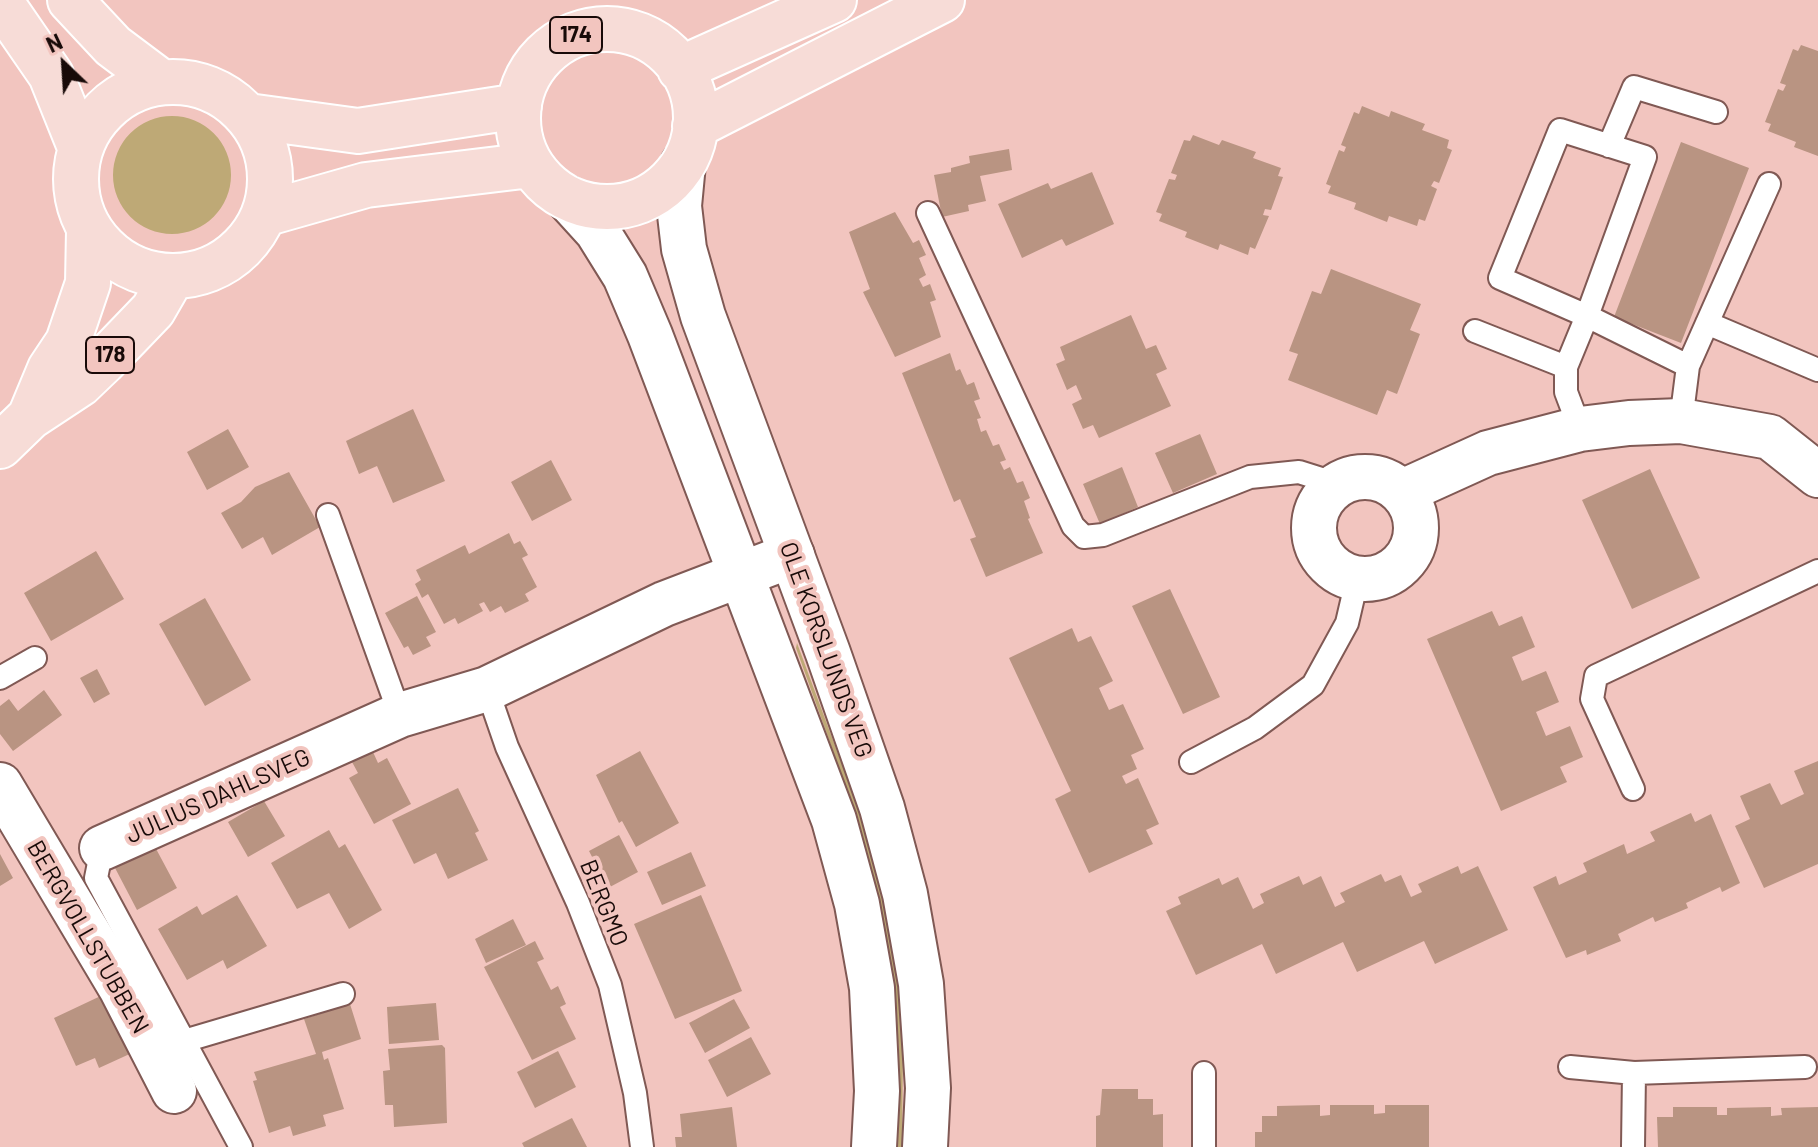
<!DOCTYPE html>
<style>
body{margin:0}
#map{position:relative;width:1818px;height:1147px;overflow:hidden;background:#f2c5bf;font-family:Barlow,sans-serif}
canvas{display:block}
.north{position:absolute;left:24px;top:24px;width:80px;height:80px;-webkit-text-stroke:6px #f2c5bf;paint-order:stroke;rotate:335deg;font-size:22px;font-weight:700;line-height:32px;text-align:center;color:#180a08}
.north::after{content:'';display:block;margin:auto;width:28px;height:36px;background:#180a08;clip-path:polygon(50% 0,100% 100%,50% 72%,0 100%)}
</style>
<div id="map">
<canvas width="1818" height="1147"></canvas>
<div class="north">N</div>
</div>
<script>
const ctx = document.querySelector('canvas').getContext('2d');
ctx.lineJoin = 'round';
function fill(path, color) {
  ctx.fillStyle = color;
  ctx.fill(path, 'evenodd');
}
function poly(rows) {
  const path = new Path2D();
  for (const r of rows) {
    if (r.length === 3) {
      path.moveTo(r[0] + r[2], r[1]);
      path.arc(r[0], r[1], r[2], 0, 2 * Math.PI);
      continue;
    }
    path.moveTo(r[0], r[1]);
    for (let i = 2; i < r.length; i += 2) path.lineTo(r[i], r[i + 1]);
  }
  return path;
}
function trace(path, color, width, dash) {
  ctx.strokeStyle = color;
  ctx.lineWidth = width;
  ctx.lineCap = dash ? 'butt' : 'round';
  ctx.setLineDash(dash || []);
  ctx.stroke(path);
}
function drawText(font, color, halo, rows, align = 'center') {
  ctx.font = font + ' Barlow,sans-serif';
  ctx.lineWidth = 8;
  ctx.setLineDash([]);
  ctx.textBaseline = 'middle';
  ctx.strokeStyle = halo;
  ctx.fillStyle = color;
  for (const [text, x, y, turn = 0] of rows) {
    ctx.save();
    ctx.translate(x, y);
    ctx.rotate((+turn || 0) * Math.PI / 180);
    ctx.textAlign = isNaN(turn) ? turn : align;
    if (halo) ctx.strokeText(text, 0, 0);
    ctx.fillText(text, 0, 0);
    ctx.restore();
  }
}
const green = poly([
 [172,175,59],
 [797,643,860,813,876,870,895,959,900,1005,903,1050,902,1147,898,1147,899,1051,890,960,872,872,856,815,796,648]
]);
const building = poly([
 [1801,45,1818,51,1818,156,1794,147,1796,142,1768,131,1771,124,1765,122,1778,89,1783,91,1786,85,1780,83,1793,49,1798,51],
 [1362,106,1389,117,1391,111,1425,124,1422,130,1449,140,1447,148,1452,150,1439,183,1434,181,1431,186,1437,189,1425,221,1419,219,1417,226,1389,216,1387,222,1354,209,1356,203,1328,193,1331,186,1326,184,1339,150,1344,152,1346,147,1341,145,1354,112,1359,114],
 [1193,135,1219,145,1222,140,1256,152,1253,158,1281,168,1278,176,1283,177,1271,210,1265,209,1263,215,1269,216,1255,249,1250,247,1248,255,1220,244,1218,250,1185,237,1187,232,1159,221,1162,214,1156,212,1169,179,1175,180,1177,175,1171,173,1184,140,1190,141],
 [1681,142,1749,168,1681,343,1614,317],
 [1009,149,1012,170,980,176,986,201,968,205,969,211,942,217,934,175,951,172,951,168,970,163,969,156],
 [1092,172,1114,224,1066,246,1062,239,1022,258,998,204,1048,183,1051,189],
 [895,212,913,243,919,240,926,255,919,258,926,275,919,279,923,287,930,284,936,300,930,302,941,337,895,357,863,292,870,289,849,232],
 [1331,269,1421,304,1410,330,1420,334,1397,394,1387,390,1377,415,1288,380,1298,354,1289,351,1312,291,1321,294],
 [1131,315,1146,349,1156,345,1167,369,1156,374,1171,406,1099,438,1093,425,1083,429,1072,404,1082,399,1076,385,1067,390,1056,364,1065,360,1060,347],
 [950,353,956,371,960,369,967,385,974,382,980,399,974,401,981,418,977,419,981,432,986,430,993,446,999,444,1006,460,1000,462,1004,470,1010,467,1017,483,1023,481,1030,498,1024,501,1030,518,1028,519,1043,553,986,577,970,539,976,537,960,499,954,502,902,373],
 [413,409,445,481,393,503,377,466,359,474,346,441],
 [228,429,249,467,207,490,187,452],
 [1200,434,1217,474,1173,493,1155,453],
 [551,460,572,500,532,521,511,482],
 [1122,467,1138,507,1100,524,1083,484],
 [1650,469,1700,578,1632,609,1582,500],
 [289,472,320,527,272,555,263,537,242,549,221,513,241,502,255,487],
 [509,533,514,544,520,541,528,555,522,558,537,587,525,594,529,601,505,613,501,606,490,612,484,602,479,604,483,611,458,624,455,618,444,624,428,594,422,598,415,584,421,580,416,570,465,545,469,554],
 [96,551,124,599,51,641,24,593],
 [1170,589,1220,697,1183,714,1132,606],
 [417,596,436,632,426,637,431,646,413,655,408,646,404,648,385,613],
 [205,598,251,680,205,706,159,624],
 [1492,611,1499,626,1522,616,1535,647,1512,657,1522,681,1546,671,1559,702,1536,712,1546,736,1570,726,1583,757,1560,767,1567,782,1501,811,1427,639],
 [1072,628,1078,642,1091,636,1113,681,1099,688,1109,710,1123,704,1144,749,1131,755,1137,769,1122,776,1126,784,1138,778,1159,824,1146,830,1153,844,1089,873,1055,799,1071,791,1009,658],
 [97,669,110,694,94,703,80,678],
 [44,690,62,715,13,751,0,734,0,706,9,699,18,711],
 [640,751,679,823,636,847,622,821,619,823,596,775],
 [373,752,378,763,387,758,411,804,374,824,349,778,358,773,352,762],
 [1818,761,1818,864,1764,888,1735,826,1750,819,1740,796,1770,783,1781,805,1804,794,1794,771],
 [458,788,479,831,475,833,488,860,448,879,436,853,414,864,392,820],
 [264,801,285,836,248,857,228,822],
 [1691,813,1695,822,1711,814,1740,883,1722,892,1720,887,1686,903,1688,908,1655,922,1653,917,1618,934,1621,941,1587,955,1586,950,1566,958,1533,887,1556,876,1559,885,1587,872,1583,863,1624,844,1627,854,1655,841,1650,832],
 [329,830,339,848,345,844,382,910,349,929,329,893,297,909,271,863],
 [619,835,638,872,608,888,589,851],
 [154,845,177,888,137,910,114,866],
 [691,852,706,886,662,905,647,872],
 [0,854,13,878,0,886],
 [1458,866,1461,874,1478,866,1508,930,1435,964,1424,941,1357,972,1343,942,1276,974,1262,944,1196,975,1166,911,1181,904,1178,897,1219,878,1222,885,1238,877,1253,909,1264,903,1260,894,1299,876,1303,885,1321,876,1335,907,1345,902,1340,893,1381,874,1385,882,1401,875,1411,897,1422,892,1418,884],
 [237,895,267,946,227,969,223,960,187,980,158,929,197,906,202,915],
 [701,895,742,991,675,1019,634,924],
 [513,919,526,945,486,963,475,939],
 [535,941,544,959,537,962,551,990,558,986,566,1004,560,1007,576,1039,532,1060,484,967],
 [107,993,134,1052,99,1068,95,1058,76,1066,54,1018],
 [734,999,750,1028,705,1053,689,1023],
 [436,1003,439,1040,389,1044,387,1007],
 [350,1004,361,1039,322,1052,324,1060,328,1058,344,1109,323,1115,326,1126,293,1136,290,1126,269,1133,253,1081,257,1080,254,1072,316,1054,304,1019],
 [751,1037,771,1074,727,1097,708,1060],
 [442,1045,445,1048,447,1123,394,1127,393,1105,385,1105,383,1071,390,1070,388,1049],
 [558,1051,576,1087,535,1108,517,1072],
 [1102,1089,1138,1089,1138,1099,1153,1099,1153,1115,1163,1114,1163,1147,1096,1147,1096,1116,1100,1115],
 [1320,1105,1320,1116,1330,1115,1330,1105,1374,1105,1374,1114,1385,1113,1385,1105,1429,1105,1429,1147,1255,1147,1255,1132,1262,1132,1262,1116,1277,1116,1277,1106],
 [732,1107,737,1147,676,1147,675,1137,682,1137,680,1114],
 [1673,1107,1717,1107,1717,1115,1727,1115,1727,1108,1771,1107,1771,1116,1782,1115,1781,1108,1818,1107,1818,1147,1658,1147,1657,1117,1673,1117],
 [572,1118,587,1147,524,1147,522,1143]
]);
const service = poly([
 [1609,146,1634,87,1716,112],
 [928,213,1073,526,1084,537,1103,535,1250,477,1299,472,1337,484],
 [1707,323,1818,370],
 [1475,331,1566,367],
 [1681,421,1688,366,1769,184],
 [1580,429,1566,392,1566,367,1587,316,1645,157,1560,130,1500,278,1587,316,1688,366],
 [328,515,400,715],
 [0,678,35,658],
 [487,689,507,747,578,903,610,985,635,1093,642,1147],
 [1191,762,1255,728,1313,685,1347,623,1357,580],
 [1633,789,1592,699,1596,676,1818,571],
 [102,848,96,878,241,1147],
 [184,1041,343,994],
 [1570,1067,1634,1073,1805,1067],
 [1204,1073,1204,1147],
 [1633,1147,1634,1073]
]);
const minor = poly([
 [1365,528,51],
 [1402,492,1488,453,1580,429,1629,423,1681,421,1770,437,1818,475],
 [0,785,121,988,174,1091],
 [102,848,400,715,487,689,664,604,792,555]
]);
const tertiary = poly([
 [683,164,679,206,684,249,703,316,828,653,882,808,905,894,921,984,928,1088,925,1147],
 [567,198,597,231,625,276,650,335,834,820,857,904,872,988,877,1091,874,1147]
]);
const primary = poly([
 [70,0,113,46,161,82],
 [0,1,51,75,80,147],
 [607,118,89],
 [680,69,834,0],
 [173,179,97],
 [248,116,358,131,519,106],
 [695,126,942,0],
 [264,214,366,185,531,165],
 [30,417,50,369,68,342,88,283,89,230],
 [0,446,30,417,80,384,103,362,153,310,172,277]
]);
const shields = [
 [576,35,52],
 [110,355,48]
];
const shieldNames = [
 ["174",576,35],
 ["178",110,355]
];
const streetNames = [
 ["OLE KORSLUNDS VEG",826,650,70],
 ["JULIUS DAHLSVEG",218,796,-24],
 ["BERGMO",604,903,68],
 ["BERGVOLLSTUBBEN",88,937,60]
];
fill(green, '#bea976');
fill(building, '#b99482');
trace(service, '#805954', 26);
trace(minor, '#805954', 48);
trace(tertiary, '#805954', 48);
trace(primary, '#fff', 48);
trace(service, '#fff', 22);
trace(minor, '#fff', 44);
trace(tertiary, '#fff', 44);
trace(primary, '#f7dcd7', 44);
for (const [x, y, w] of shields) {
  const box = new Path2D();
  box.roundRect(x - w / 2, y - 18, w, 36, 6);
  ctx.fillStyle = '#f2c5bf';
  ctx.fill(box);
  trace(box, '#180a08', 2);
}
drawText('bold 22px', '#180a08', null, shieldNames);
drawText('24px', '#180a08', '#f2c5bf', streetNames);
</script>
